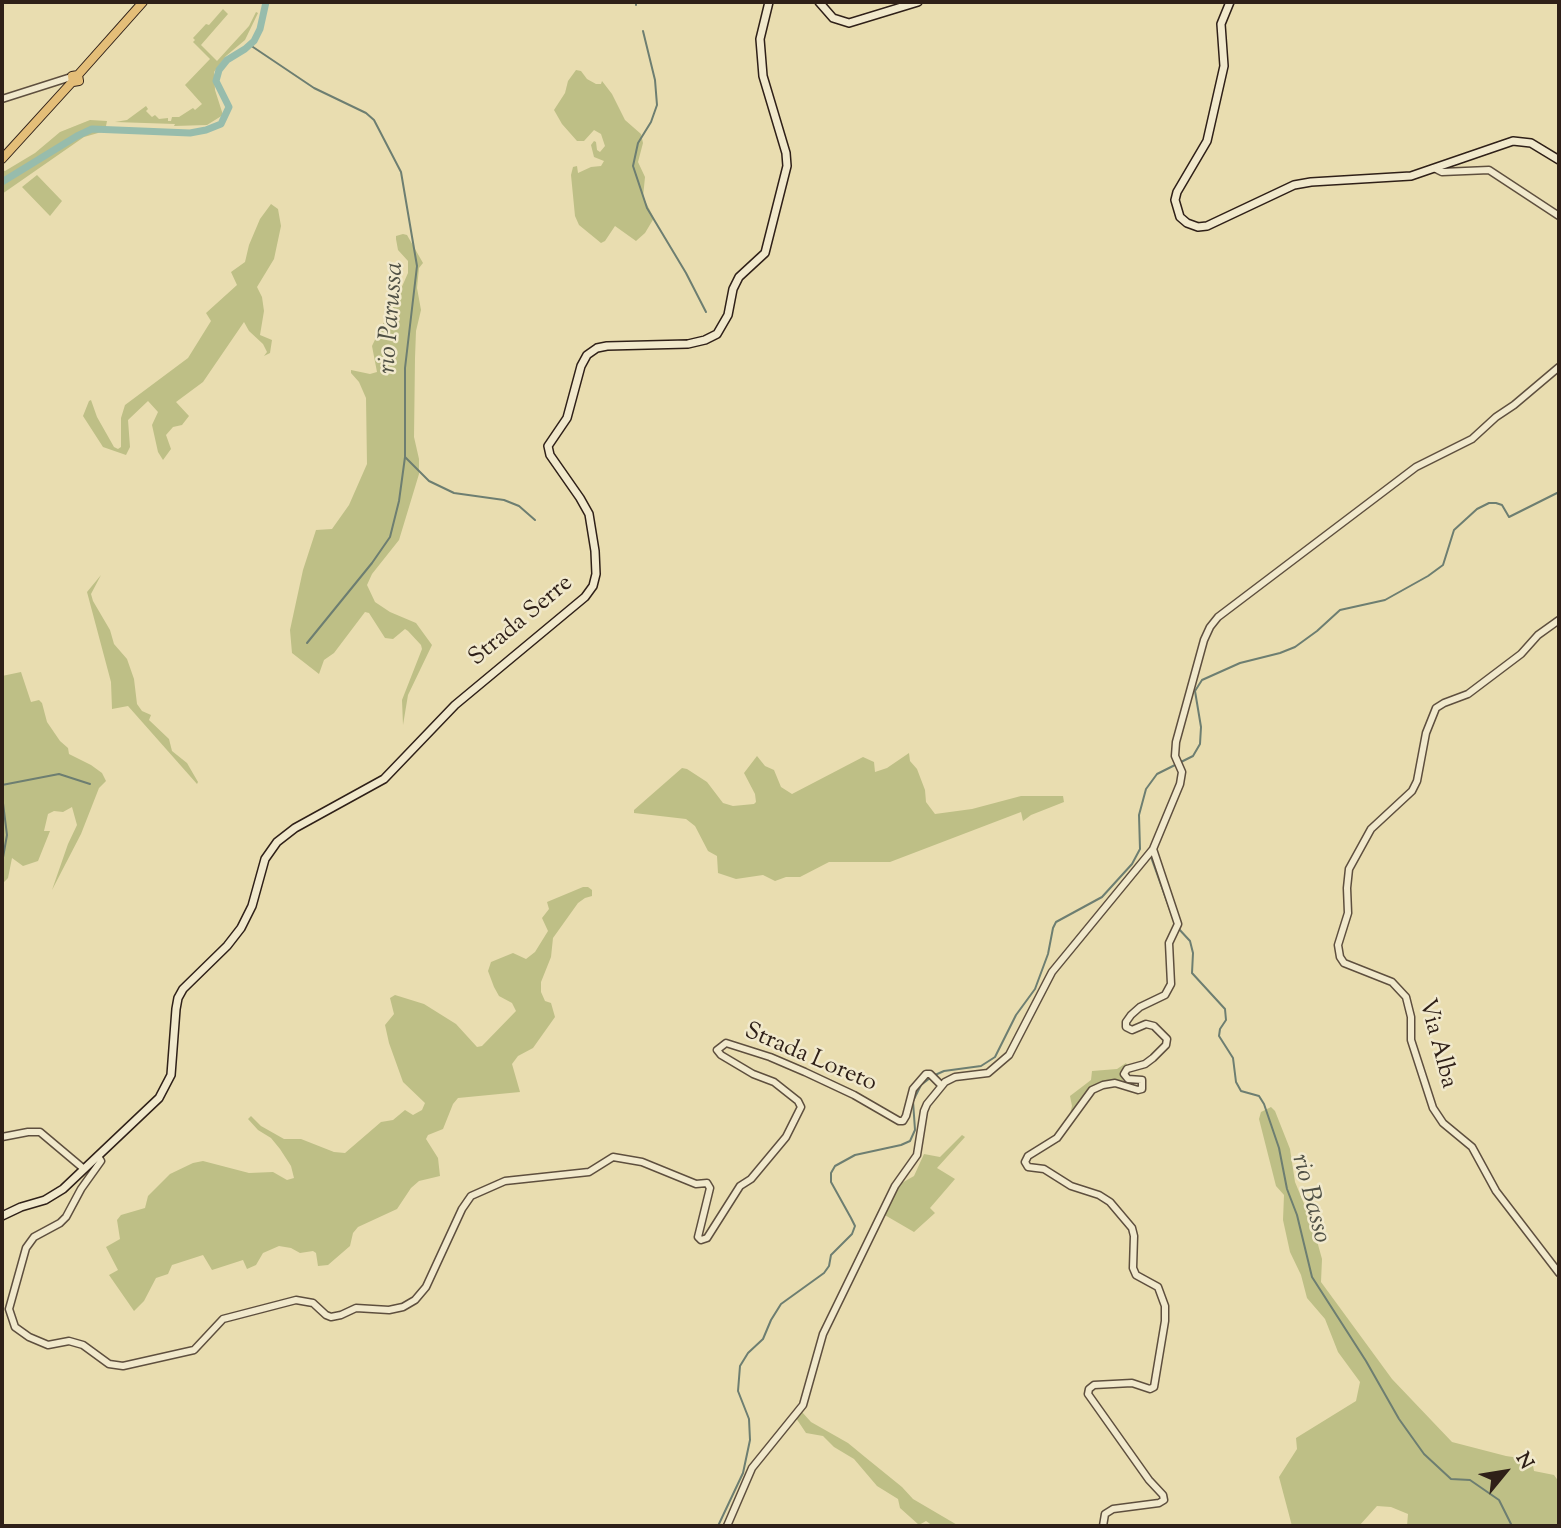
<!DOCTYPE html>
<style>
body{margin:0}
#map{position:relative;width:1561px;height:1528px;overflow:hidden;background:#e9ddb0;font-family:"Sorts Mill Goudy",serif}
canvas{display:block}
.frame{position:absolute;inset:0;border:4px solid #2f2018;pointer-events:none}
.north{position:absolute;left:1470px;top:1437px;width:70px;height:70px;-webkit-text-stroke:5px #f1e9cc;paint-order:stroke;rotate:60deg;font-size:19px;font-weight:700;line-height:28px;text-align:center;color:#2f2018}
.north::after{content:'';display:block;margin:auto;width:24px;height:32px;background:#2f2018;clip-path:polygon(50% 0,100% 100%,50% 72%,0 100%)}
</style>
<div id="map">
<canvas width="1561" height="1528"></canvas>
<div class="frame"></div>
<div class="north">N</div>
</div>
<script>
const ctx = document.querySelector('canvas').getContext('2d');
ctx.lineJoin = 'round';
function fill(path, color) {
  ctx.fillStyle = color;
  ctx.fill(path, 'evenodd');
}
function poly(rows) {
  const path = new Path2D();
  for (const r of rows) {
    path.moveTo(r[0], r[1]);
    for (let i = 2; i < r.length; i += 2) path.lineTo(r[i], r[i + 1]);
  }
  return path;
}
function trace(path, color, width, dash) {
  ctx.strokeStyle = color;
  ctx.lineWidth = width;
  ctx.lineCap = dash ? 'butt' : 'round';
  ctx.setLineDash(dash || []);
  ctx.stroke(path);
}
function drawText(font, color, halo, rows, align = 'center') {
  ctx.font = font + ' "Sorts Mill Goudy",serif';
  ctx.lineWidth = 5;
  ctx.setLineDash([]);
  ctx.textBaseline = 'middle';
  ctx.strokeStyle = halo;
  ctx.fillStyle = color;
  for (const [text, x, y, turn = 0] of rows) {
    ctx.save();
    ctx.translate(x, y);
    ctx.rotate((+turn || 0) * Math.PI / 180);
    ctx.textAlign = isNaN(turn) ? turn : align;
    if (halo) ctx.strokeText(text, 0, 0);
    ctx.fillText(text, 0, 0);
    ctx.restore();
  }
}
const green = poly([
 [223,9,228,14,201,45,217,61,249,26,256,12,258,13,245,40,226,56,214,72,215,90,223,115,207,125,174,126,175,124,115,122,127,120,146,106,148,109,146,111,152,117,155,115,159,119,168,118,168,121,171,121,172,117,179,117,193,108,195,110,202,104,185,85,210,59,193,42,195,40,193,38,206,24,209,25],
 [576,70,581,71,587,79,596,84,601,84,602,81,612,94,625,120,641,134,643,143,638,162,645,177,643,197,654,218,645,233,636,241,615,226,605,241,601,243,579,225,575,216,571,175,573,167,577,166,578,173,591,167,601,166,604,161,594,157,591,145,594,141,596,142,597,150,600,152,605,146,601,134,594,130,584,141,577,141,562,124,554,110,565,93,568,81],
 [90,120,107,121,105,131,84,137,2,194,2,170,5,171,35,153,60,132],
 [37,175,62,201,50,216,22,187],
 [271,204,278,209,281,226,274,259,257,287,262,297,264,311,260,335,272,340,270,353,264,356,267,352,263,344,249,331,244,322,203,382,176,402,189,416,182,425,173,427,166,435,171,449,163,460,158,452,152,425,158,412,148,401,128,420,130,447,126,455,103,447,83,416,89,401,91,400,97,417,114,447,118,449,121,447,121,418,125,405,188,358,211,321,206,313,237,285,231,272,245,262,249,245,260,219],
 [403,234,407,235,423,263,419,268,417,288,421,310,416,331,415,358,414,437,419,459,419,474,399,540,372,574,367,585,375,602,390,612,416,623,432,645,408,695,403,725,402,700,422,649,421,645,408,631,405,629,393,639,385,638,369,613,365,612,334,653,324,660,319,674,292,653,290,630,303,570,316,530,332,529,349,505,367,464,366,398,359,382,351,373,351,370,370,374,377,372,372,346,382,325,389,316,408,273,408,261,398,250,396,239,396,236],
 [101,575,91,594,93,601,110,630,114,644,127,659,134,679,137,704,142,711,151,715,149,720,169,739,172,751,187,763,198,782,197,784,128,706,112,709,111,682,87,592],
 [21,672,31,702,39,700,42,703,47,722,60,741,68,748,69,754,91,765,102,773,106,781,99,788,81,834,52,890,68,844,77,825,72,807,63,812,54,811,48,814,44,831,50,831,38,861,23,866,12,858,8,878,2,884,2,676],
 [909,753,910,761,917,769,925,790,926,802,935,814,972,809,1021,796,1063,796,1064,802,1031,815,1023,821,1021,812,890,862,829,862,800,877,786,877,775,881,763,875,736,879,718,873,717,856,708,851,695,826,686,819,634,813,634,810,682,768,687,769,707,782,723,803,733,806,754,804,756,802,755,794,744,773,757,756,765,766,774,770,781,787,792,794,863,757,874,762,875,772,887,768],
 [583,887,588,887,592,890,592,896,585,898,578,903,553,938,551,957,541,982,541,992,545,1001,551,1003,555,1017,533,1048,518,1056,512,1064,520,1092,458,1098,453,1104,443,1129,428,1135,426,1139,438,1158,440,1176,419,1181,411,1188,397,1209,358,1227,353,1233,350,1246,328,1265,318,1266,316,1253,313,1251,300,1253,291,1248,279,1246,263,1253,256,1265,247,1269,243,1260,212,1270,203,1255,172,1265,168,1274,156,1278,144,1301,134,1311,109,1275,118,1270,106,1247,120,1239,117,1220,121,1215,145,1208,148,1196,170,1174,193,1163,203,1161,249,1173,273,1172,287,1180,294,1178,291,1166,280,1149,271,1138,258,1130,248,1119,251,1116,261,1126,284,1139,301,1139,334,1152,345,1153,381,1122,393,1120,405,1110,413,1115,422,1110,425,1103,403,1082,389,1043,385,1025,394,1014,390,998,395,995,424,1004,456,1024,477,1047,482,1046,516,1011,512,1003,499,996,494,987,488,971,491,962,513,953,526,959,535,952,548,931,542,918,549,909,547,902],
 [1126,1063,1128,1067,1120,1073,1124,1083,1090,1089,1069,1118,1072,1106,1070,1096,1091,1080,1092,1071,1117,1069],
 [1271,1107,1275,1111,1290,1149,1295,1182,1312,1223,1322,1259,1321,1282,1392,1379,1452,1442,1506,1456,1532,1460,1534,1471,1554,1475,1559,1482,1559,1526,1407,1526,1408,1514,1391,1507,1377,1506,1359,1526,1292,1526,1279,1477,1297,1449,1296,1438,1356,1401,1360,1382,1338,1352,1325,1319,1307,1298,1301,1275,1290,1252,1283,1220,1284,1195,1276,1186,1259,1119,1261,1112],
 [962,1135,965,1137,937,1168,955,1179,930,1208,935,1213,914,1232,883,1214,900,1184,914,1176,924,1154,940,1157],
 [802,1412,811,1422,848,1443,865,1457,902,1487,913,1499,959,1526,933,1526,926,1521,919,1525,900,1508,898,1499,877,1486,854,1459,834,1447,823,1436,806,1433,796,1418]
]);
const stream = poly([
 [636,2,636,5],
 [643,31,655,80,657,105,651,122,638,143,633,166,647,208,686,273,706,312],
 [250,45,314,88,366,113,374,120,401,172,417,266,405,368,405,457,399,501,390,537,372,563,307,643],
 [405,457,429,481,454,493,504,500,519,506,535,520],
 [2,785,59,774,90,784],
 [2,795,7,835,2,863],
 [1151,857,1175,924],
 [1178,928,1190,941,1193,953,1192,973,1225,1009,1226,1020,1220,1029,1219,1036,1233,1058,1236,1082,1241,1091,1259,1096,1264,1104,1279,1148,1287,1189,1297,1215,1312,1277,1366,1361,1399,1419,1424,1454,1451,1479,1470,1480,1499,1500,1512,1526],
 [935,1075,944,1071,981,1066,995,1057,1016,1015,1035,989,1048,954,1053,928,1056,922,1102,897,1132,864,1140,849,1139,815,1146,789,1157,774,1193,756,1200,744,1201,727,1195,691,1202,680,1240,663,1280,653,1295,647,1317,631,1340,610,1385,600,1428,576,1443,565,1454,530,1477,509,1489,503,1496,503,1502,505,1509,517,1559,492],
 [718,1526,743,1473,750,1440,749,1419,738,1391,740,1366,748,1353,763,1339,771,1320,781,1304,824,1273,829,1266,831,1255,852,1234,855,1226,851,1218,831,1182,831,1173,835,1166,855,1155,901,1145,910,1141,915,1130,913,1101,921,1085,930,1078]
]);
const river = poly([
 [2,182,77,136,92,129,190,133,206,130,221,124,229,107,216,81,219,70,227,60,245,49,254,41,260,29,266,2]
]);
const tertiary = poly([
 [2,99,71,77],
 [1436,169,1442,172,1489,170,1559,216],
 [1559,620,1538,635,1521,654,1468,694,1444,703,1436,708,1426,733,1417,781,1412,791,1371,829,1349,869,1347,888,1348,913,1338,945,1340,957,1344,963,1392,982,1406,997,1411,1017,1411,1040,1433,1108,1443,1123,1472,1147,1496,1191,1559,1273],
 [2,1137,28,1132,40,1132,84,1169],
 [98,1156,101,1161,81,1189,66,1217,60,1223,34,1237,26,1248,9,1309,15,1327,29,1337,48,1345,69,1341,83,1345,109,1364,123,1366,194,1350,223,1319,296,1300,313,1303,326,1315,331,1317,341,1315,356,1308,389,1310,403,1307,415,1300,426,1287,462,1209,471,1196,505,1181,589,1172,613,1157,642,1162,696,1184,707,1183,710,1188,698,1237,701,1240,707,1238,740,1186,751,1179,786,1137,801,1107,798,1101,774,1082,753,1074,721,1055,717,1050,726,1043,770,1057,805,1072,854,1095,899,1121,903,1121,906,1116,913,1089,926,1074,930,1074,941,1085],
 [727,1526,752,1468,803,1405,823,1334,895,1186,917,1155,924,1111,927,1104,945,1082,955,1077,988,1073,1009,1055,1052,972,1153,849,1180,784,1182,772,1175,756,1176,742,1204,640,1210,627,1218,617,1416,467,1472,439,1496,417,1514,405,1559,367],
 [1103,1526,1105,1514,1113,1509,1159,1503,1164,1500,1163,1495,1149,1480,1088,1394,1089,1389,1094,1385,1132,1383,1150,1389,1154,1387,1165,1321,1165,1306,1158,1287,1136,1275,1133,1268,1134,1236,1132,1228,1110,1202,1099,1195,1071,1186,1044,1169,1028,1167,1025,1162,1028,1156,1057,1138,1092,1090,1103,1085,1115,1083,1138,1090,1142,1089,1142,1080,1128,1079,1124,1074,1127,1069,1145,1064,1153,1058,1166,1045,1167,1039,1154,1026,1146,1024,1132,1030,1126,1027,1126,1022,1131,1015,1140,1007,1165,995,1171,984,1169,943,1178,924,1153,849]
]);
const secondary = poly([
 [819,2,833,18,849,23,918,2],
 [1230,2,1221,24,1224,66,1207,141,1177,192,1175,200,1180,217,1187,223,1198,227,1207,226,1294,185,1311,182,1411,176,1513,141,1531,143,1559,160],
 [2,1216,21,1207,45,1200,63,1189,159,1098,171,1075,176,1009,178,998,183,989,227,946,241,928,252,906,265,859,277,842,295,828,384,779,455,705,585,597,593,586,596,574,595,551,589,514,580,498,550,455,548,446,567,418,581,366,587,355,597,348,607,346,688,344,705,340,717,334,728,315,733,289,739,277,765,253,787,166,786,153,763,76,760,39,769,2]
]);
const primary = poly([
 [78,75,79,81,73,82,72,76,78,75,143,2],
 [2,159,73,81]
]);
const streetNames = [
 ["Strada Serre",522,622,-40],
 ["Via Alba",1436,1044,75],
 ["Strada Loreto",810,1059,23]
];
const waterNames = [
 ["rio Parussa",393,318,-86],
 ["rio Basso",1309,1199,75]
];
fill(green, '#bebf86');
trace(stream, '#6d7e71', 2);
trace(river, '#97bcac', 7);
trace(tertiary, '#5e4f3e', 9);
trace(secondary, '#2f2018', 10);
trace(primary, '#2f2018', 10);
trace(tertiary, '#f1e9cc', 6);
trace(secondary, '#f1e9cc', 7);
trace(primary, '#e4be78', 8);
drawText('24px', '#2f2018', '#f1e9cc', streetNames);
drawText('italic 26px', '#4e4f44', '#f1e9cc', waterNames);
</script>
